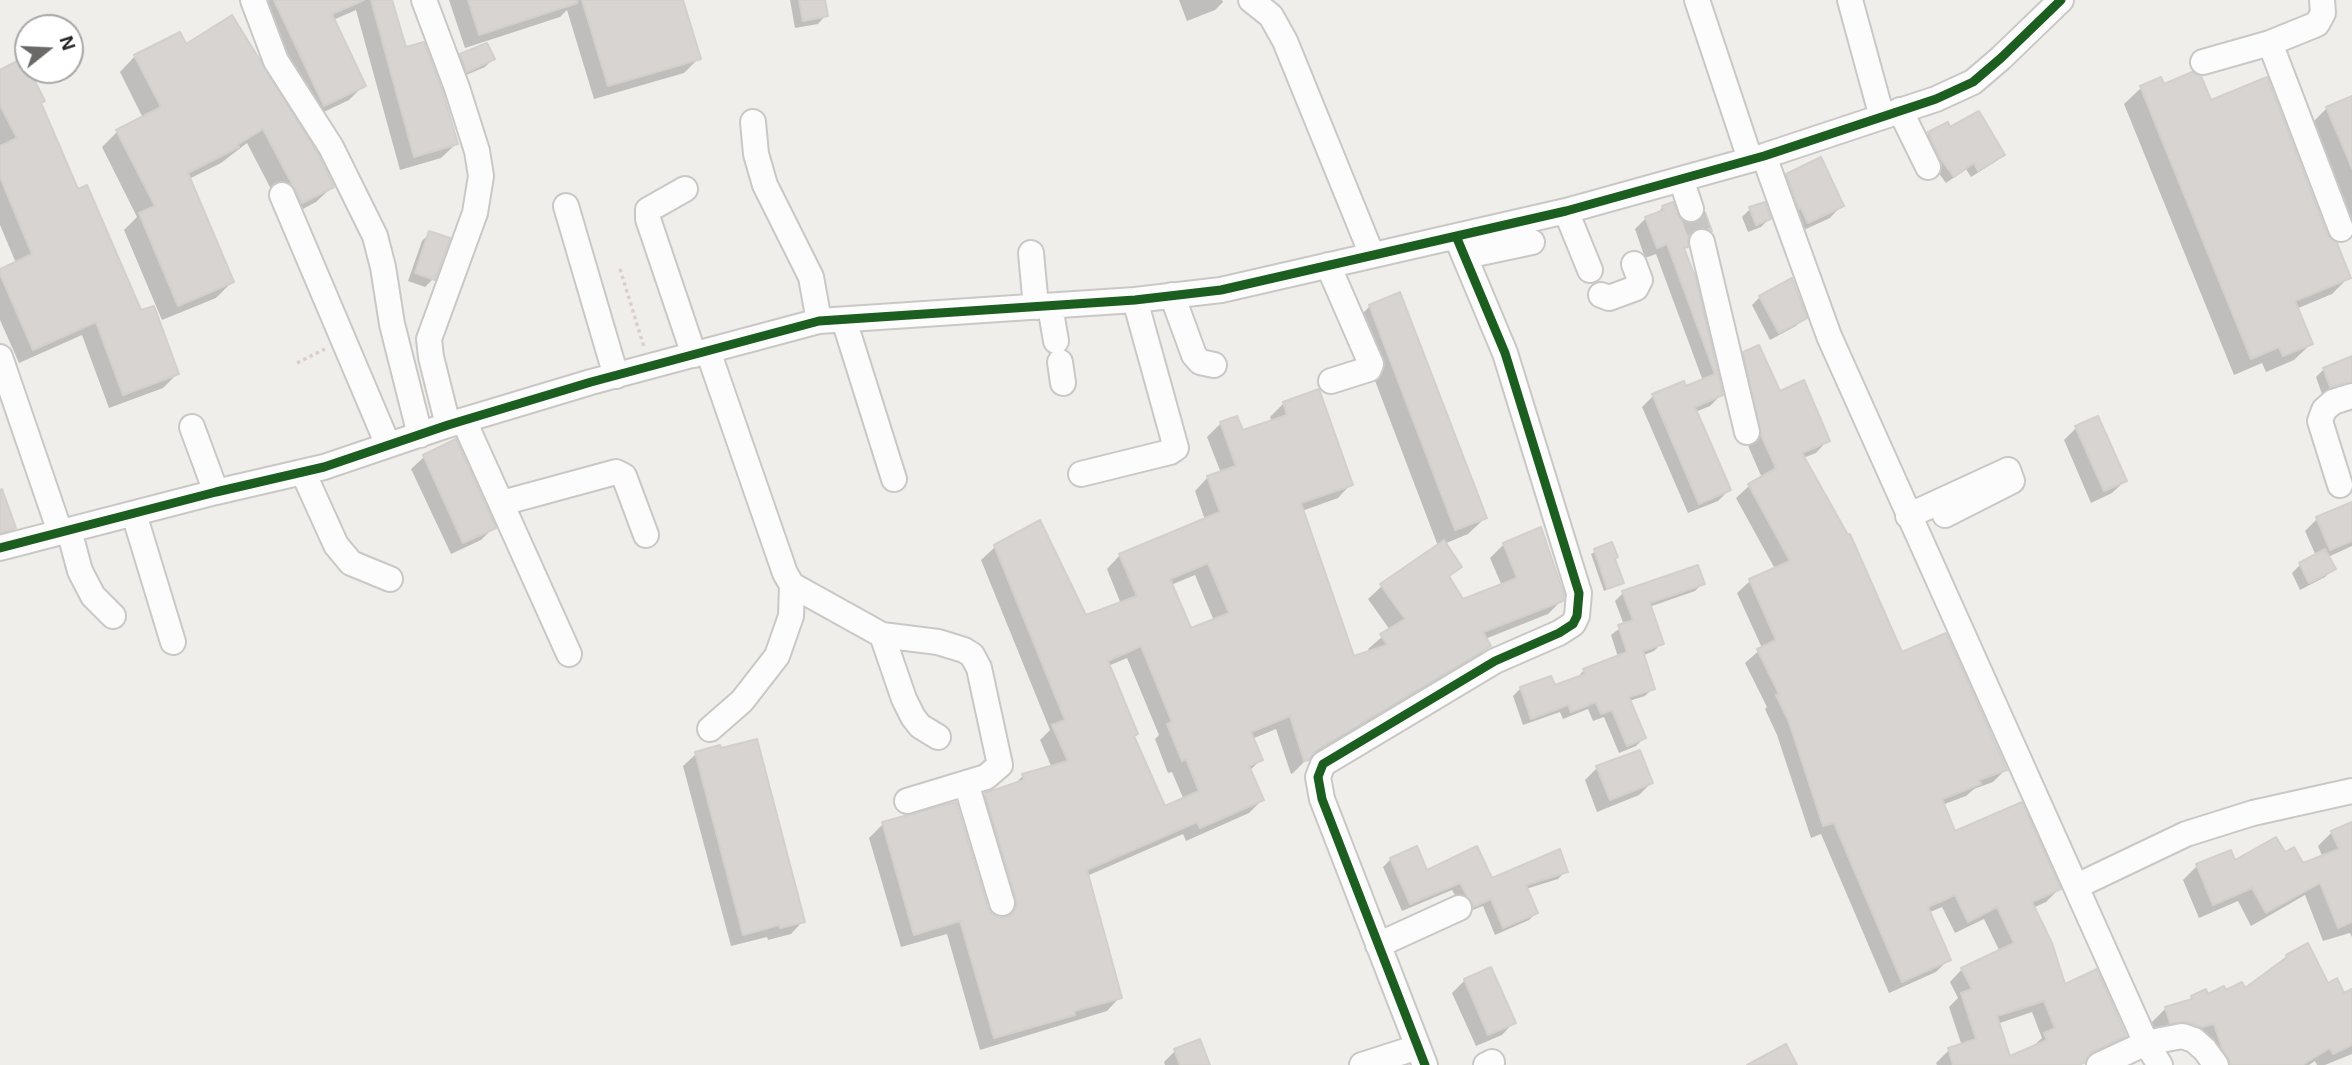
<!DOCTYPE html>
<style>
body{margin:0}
#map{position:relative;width:2352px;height:1065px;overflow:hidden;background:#f0eeeb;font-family:Helvetica,sans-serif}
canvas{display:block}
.north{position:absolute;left:14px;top:14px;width:70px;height:70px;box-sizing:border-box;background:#fff;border:2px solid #a7a7a7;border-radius:50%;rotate:72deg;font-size:19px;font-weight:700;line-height:28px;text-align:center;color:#222}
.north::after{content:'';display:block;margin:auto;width:24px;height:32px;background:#6a6968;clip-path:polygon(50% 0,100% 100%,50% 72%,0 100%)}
</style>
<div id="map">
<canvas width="2352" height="1065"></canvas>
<div class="north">N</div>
</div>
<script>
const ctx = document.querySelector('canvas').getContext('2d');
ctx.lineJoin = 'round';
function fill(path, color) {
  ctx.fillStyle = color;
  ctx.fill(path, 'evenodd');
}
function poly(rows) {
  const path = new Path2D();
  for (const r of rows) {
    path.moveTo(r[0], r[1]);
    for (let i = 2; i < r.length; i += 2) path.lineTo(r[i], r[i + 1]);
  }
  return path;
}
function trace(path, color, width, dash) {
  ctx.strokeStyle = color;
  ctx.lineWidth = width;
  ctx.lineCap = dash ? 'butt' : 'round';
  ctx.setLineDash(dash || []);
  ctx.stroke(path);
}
const shadow = poly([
 [269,0,391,0,405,49,456,144,441,158,400,170,356,10,333,20,364,85,349,100,309,119,258,11],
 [449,0,682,0,699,58,684,73,594,99,567,10,560,17,465,48],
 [790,0,823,0,826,15,818,24,795,28],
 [1179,0,1222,0,1223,2,1215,10,1187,21],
 [185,46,332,187,316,202,286,218,247,143,221,163,189,179,232,282,216,298,162,320,124,230,137,217,102,147,117,132,143,118,120,72,135,56],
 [461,56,493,59,485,67,459,78,453,64],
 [0,72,39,104,77,191,140,313,177,374,163,388,109,408,82,335,19,363,0,320,0,271,16,263,0,225],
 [2160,80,2163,86,2210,103,2326,235,2349,277,2332,294,2296,309,2311,344,2294,360,2266,372,2262,363,2234,375,2124,104,2141,88],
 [2352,98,2352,223,2310,125,2327,108],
 [1950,130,2002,155,1995,162,1971,177,1966,169,1946,183,1933,165,1922,141,1929,133],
 [1787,176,1842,205,1830,218,1795,234,1775,188],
 [1663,207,1687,225,1696,225,1705,216,1710,231,1699,241,1686,237,1686,246,1683,249,1721,395,1710,406,1695,412,1729,490,1718,501,1688,513,1642,407,1653,396,1685,389,1703,381,1656,254,1645,258,1635,229,1646,218,1655,215],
 [1750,209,1769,219,1761,227,1748,232,1742,217],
 [430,233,433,279,425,287,408,281,422,241],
 [1760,297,1805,317,1796,326,1770,340,1752,305],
 [1370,306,1485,518,1468,534,1444,544,1460,567,1448,578,1462,602,1502,586,1490,558,1504,544,1562,600,1548,614,1485,639,1489,646,1476,659,1305,761,1293,773,1291,774,1276,729,1252,739,1261,760,1249,771,1262,800,1249,813,1186,841,1183,834,1087,876,1120,997,1107,1011,980,1050,947,934,901,947,869,838,883,824,986,909,991,916,1004,919,972,808,985,795,1013,785,1023,776,1052,768,1040,740,1050,730,981,560,995,547,1085,617,1121,604,1107,569,1120,555,1205,520,1195,491,1208,477,1221,473,1207,437,1221,423,1241,432,1272,422,1270,417,1284,403,1351,484,1338,498,1302,511,1352,658,1370,652,1368,649,1390,630,1368,599,1382,586,1438,546,1353,323],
 [1195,575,1214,621,1190,631,1171,585],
 [1127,658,1159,735,1155,739,1168,773,1172,772,1184,800,1164,808,1133,737,1136,734,1108,666],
 [1744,353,1779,393,1828,440,1816,453,1803,458,1901,654,2005,770,1993,782,1974,789,1966,796,1942,805,1954,833,2059,889,2046,902,2033,908,2064,986,2124,1035,2112,1048,2080,1065,1937,1065,1936,1063,1949,1050,1962,1046,1949,1007,1958,998,1950,982,1962,969,2000,952,1984,919,1955,933,1942,907,1928,913,1949,959,1936,972,1889,993,1821,834,1811,838,1777,735,1765,709,1767,707,1745,663,1762,648,1737,593,1750,581,1775,569,1736,498,1749,486,1762,478,1749,448,1732,366],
 [2032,1012,2042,1038,2032,1047,2009,1058,1997,1024],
 [2352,358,2352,392,2346,389,2322,394,2316,377,2324,369],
 [2076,428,2125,481,2112,493,2091,503,2064,440],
 [424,457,494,527,481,540,451,554,411,469],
 [0,491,14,528,0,540],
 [2352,503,2352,546,2328,557,2333,569,2325,577,2300,590,2292,573,2300,565,2316,556,2305,531,2317,519],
 [1611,544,1614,560,1622,582,1604,591,1591,554],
 [1703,583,1695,591,1649,607,1662,643,1654,651,1642,656,1653,688,1645,696,1629,701,1644,738,1636,746,1619,753,1604,717,1593,721,1588,709,1563,719,1560,712,1523,725,1513,696,1521,688,1553,688,1577,678,1584,670,1618,657,1611,635,1624,625,1615,601,1623,593],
 [720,751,803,921,791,934,768,940,767,937,731,946,683,766,696,754],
 [1597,768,1651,783,1639,795,1597,812,1585,780],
 [2352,824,2352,937,2350,933,2323,941,2305,895,2251,926,2238,901,2199,918,2183,880,2197,866,2284,855,2303,866,2323,858,2318,846,2332,832],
 [1391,859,1426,873,1491,880,1566,871,1558,879,1526,889,1536,913,1529,920,1495,935,1483,906,1465,913,1452,890,1402,911,1383,867],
 [2287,956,2343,995,2352,991,2352,1054,2325,1065,2317,1065,2315,1061,2309,1065,2209,1065,2200,1037,2155,1037,2151,1023,2166,1008,2187,1002,2192,997,2244,991],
 [1490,969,1514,1022,1502,1035,1476,1046,1452,993,1465,980],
 [1175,1051,1208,1065,1165,1065,1164,1062]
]);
const building = poly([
 [274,0,364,0,332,14,366,86,324,106,274,0],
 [371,0,392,0,406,47,424,42,443,93,458,144,414,157,371,0],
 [468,0,577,0,577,3,479,35,468,0],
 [582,0,683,0,701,59,608,86,582,0],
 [799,0,825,0,828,16,803,21,799,0],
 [232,15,318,154,334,187,302,203,263,129,237,145,239,147,188,173,234,282,178,306,139,213,155,206,116,130,161,107,134,55,180,32,186,44,232,15],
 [487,43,495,59,467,72,460,54,487,43],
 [23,58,45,101,41,103,78,189,87,185,141,310,154,306,179,374,123,395,96,322,33,350,0,274,0,269,32,254,0,177,0,146,17,138,0,105,0,70,23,58],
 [2192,72,2201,76,2211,100,2267,77,2327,234,2337,243,2351,278,2295,301,2313,344,2283,356,2279,347,2251,359,2140,86,2161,77,2164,84,2192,72],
 [2352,96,2352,168,2326,107,2352,96],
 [1979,111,2005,155,1978,171,1974,163,1954,177,1940,158,1928,132,1948,122,1950,127,1979,111],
 [1821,157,1844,206,1808,223,1801,208,1799,209,1786,174,1821,157],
 [1673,202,1681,220,1687,223,1696,223,1705,212,1712,231,1699,227,1692,231,1688,238,1688,247,1684,248,1696,279,1723,395,1695,407,1731,490,1699,504,1652,394,1684,381,1686,386,1715,374,1667,244,1657,248,1645,217,1664,210,1662,206,1673,202],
 [1765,202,1771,219,1756,225,1749,207,1765,202],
 [429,231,450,238,435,280,415,273,429,231],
 [1792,278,1807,318,1779,333,1759,296,1792,278],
 [1400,292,1487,518,1455,530,1369,305,1400,292],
 [1759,345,1780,391,1804,380,1830,441,1802,453,1848,535,1850,534,1902,652,1946,633,2007,770,1979,780,1981,784,1942,799,1955,831,2022,802,2061,889,2032,902,2052,943,2065,984,2097,969,2126,1036,2092,1052,2084,1063,2078,1065,1953,1065,1948,1048,1976,1039,1961,993,1972,989,1961,968,2014,943,1997,907,1968,922,1955,895,1928,907,1951,960,1902,982,1834,823,1823,826,1789,722,1776,695,1779,694,1757,649,1776,640,1749,579,1790,561,1748,484,1776,468,1761,435,1743,352,1759,345],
 [2044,1001,2055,1028,2044,1033,2047,1040,2010,1056,1997,1016,2044,1001],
 [2352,356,2352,382,2330,387,2323,368,2352,356],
 [1319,389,1353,485,1301,503,1354,656,1387,645,1380,634,1405,619,1380,584,1444,540,1462,567,1449,576,1463,599,1517,578,1503,543,1541,527,1564,595,1563,601,1483,632,1491,646,1315,751,1309,760,1304,761,1290,716,1251,732,1263,760,1249,766,1264,800,1200,828,1197,822,1087,870,1122,998,1074,1011,1075,1015,994,1038,960,921,914,935,882,822,956,802,988,908,992,914,999,918,1007,917,1013,913,1017,906,1016,899,985,793,1024,780,1022,774,1068,761,1052,725,1065,720,994,545,1040,520,1086,615,1137,596,1119,554,1220,512,1207,476,1236,466,1220,422,1237,416,1243,430,1287,415,1283,402,1319,389],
 [1208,563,1229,613,1191,628,1170,579,1208,563],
 [1141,646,1172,722,1167,724,1182,761,1186,759,1199,791,1165,806,1134,736,1138,734,1108,661,1141,646],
 [2098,416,2127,481,2104,491,2075,426,2098,416],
 [456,439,496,528,463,543,423,455,456,439],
 [2,489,16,528,0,533,0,490,2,489],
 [2352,502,2352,541,2330,550,2316,517,2352,502],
 [1612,542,1618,557,1615,559,1624,583,1607,589,1594,549,1612,542],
 [2325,549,2336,569,2309,583,2299,563,2325,549],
 [1698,565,1705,584,1650,603,1664,644,1643,651,1655,689,1629,697,1646,738,1627,746,1612,710,1601,714,1596,702,1571,712,1568,705,1531,719,1520,687,1551,676,1555,685,1585,674,1583,669,1627,652,1618,625,1633,620,1622,591,1698,565],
 [757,739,805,922,780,928,779,925,743,935,695,752,720,745,721,748,757,739],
 [1640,750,1653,783,1610,800,1596,766,1640,750],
 [2352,822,2352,922,2338,928,2320,883,2266,913,2252,888,2213,905,2196,864,2231,850,2235,860,2276,837,2285,852,2294,847,2303,863,2339,849,2331,831,2352,822],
 [1417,846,1427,870,1477,846,1492,878,1560,849,1568,872,1526,885,1538,913,1503,928,1491,899,1473,907,1460,883,1410,904,1390,858,1417,846],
 [2308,943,2328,983,2337,978,2344,993,2352,989,2352,1045,2333,1054,2330,1048,2302,1065,2231,1065,2222,1048,2214,1024,2202,1027,2186,1022,2170,1023,2165,1007,2192,999,2191,996,2206,989,2208,994,2224,986,2226,990,2242,982,2245,988,2287,957,2286,955,2308,943],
 [1491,967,1516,1023,1488,1035,1464,979,1491,967],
 [1200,1039,1210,1065,1180,1065,1174,1049,1200,1039],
 [1786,1044,1797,1065,1747,1065,1786,1044]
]);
const minorTunnel = poly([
 [1691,209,1702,242]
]);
const path = poly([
 [620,269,644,347],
 [297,363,325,349]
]);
const minor = poly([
 [253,0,276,61,331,147,375,236,383,267,392,324,420,435],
 [424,0,457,88,477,151,481,176,475,213,429,339,431,357,448,425],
 [1251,0,1271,16,1285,41,1372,255],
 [1697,0,1750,159],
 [1850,0,1882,117],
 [2270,43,2341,229],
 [2203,62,2270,43,2317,24,2323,13,2322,0],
 [1900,110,1928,167],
 [753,122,756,154,765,185,811,277,819,321],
 [1764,156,1829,336,2146,1043,2160,1065],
 [1681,179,1691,209],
 [685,189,648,210,648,219,694,355],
 [282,195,388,445],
 [566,206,616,376],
 [1566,211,1590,270],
 [1702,242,1747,432],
 [1031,253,1036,307],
 [1466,256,1532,242],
 [1328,265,1371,364,1369,369,1331,381],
 [1172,295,1194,355,1200,362,1214,365],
 [1601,295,1609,298,1636,288,1640,280,1634,264],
 [1050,306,1056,341],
 [844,320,894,479],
 [708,351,785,573,792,585,882,635,938,642,964,650,972,655,979,668,1000,765,986,777,907,801],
 [0,357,60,532],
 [1060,362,1063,383],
 [464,421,569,654],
 [192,427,216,492],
 [303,472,336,545,351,563,390,579],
 [1081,474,1170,452,1176,448,1135,300],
 [2340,485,2320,421,2324,410,2333,402,2352,396],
 [502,503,616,472,624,476,646,535],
 [134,514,173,642],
 [1908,516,2008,470,2012,481,1945,515],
 [69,530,80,571,93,596,113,616],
 [0,548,216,492,324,467,448,425,591,382,819,321,1135,300,1221,290,1566,211,1764,156,1936,99,1973,82,2001,58,2061,0],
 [882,635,904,699,913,717,920,726,938,737],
 [710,729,742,701,777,656,791,616,792,585],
 [966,783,1002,903],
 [2077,886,2186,834,2253,813,2352,791],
 [1378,945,1459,908],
 [1362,1065,1418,1047],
 [1425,1065,1322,799,1318,777,1323,764,1495,661,1559,633,1573,624,1577,616,1579,593,1505,353,1456,236],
 [1486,1065,1492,1062],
 [2099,1065,2146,1043,2182,1036,2194,1040,2205,1050,2216,1065]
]);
const cycleway = poly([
 [0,548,216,492,324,467,448,425,591,382,819,321,1135,300,1221,290,1566,211,1764,156,1936,99,1973,82,2001,58,2061,0],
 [1425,1065,1322,799,1318,777,1323,764,1495,661,1559,633,1573,624,1577,616,1579,593,1505,353,1456,236]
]);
fill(shadow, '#0003');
fill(building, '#d7d4d2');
trace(building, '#d3d0cc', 2);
trace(minorTunnel, '#c7c5c3', 24, [24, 12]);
trace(minor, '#c9c8c7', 28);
trace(path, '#dccecd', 3.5, [3.5, 3.5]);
trace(minor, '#fdfcfc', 24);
trace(cycleway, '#1b5e20', 9);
</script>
